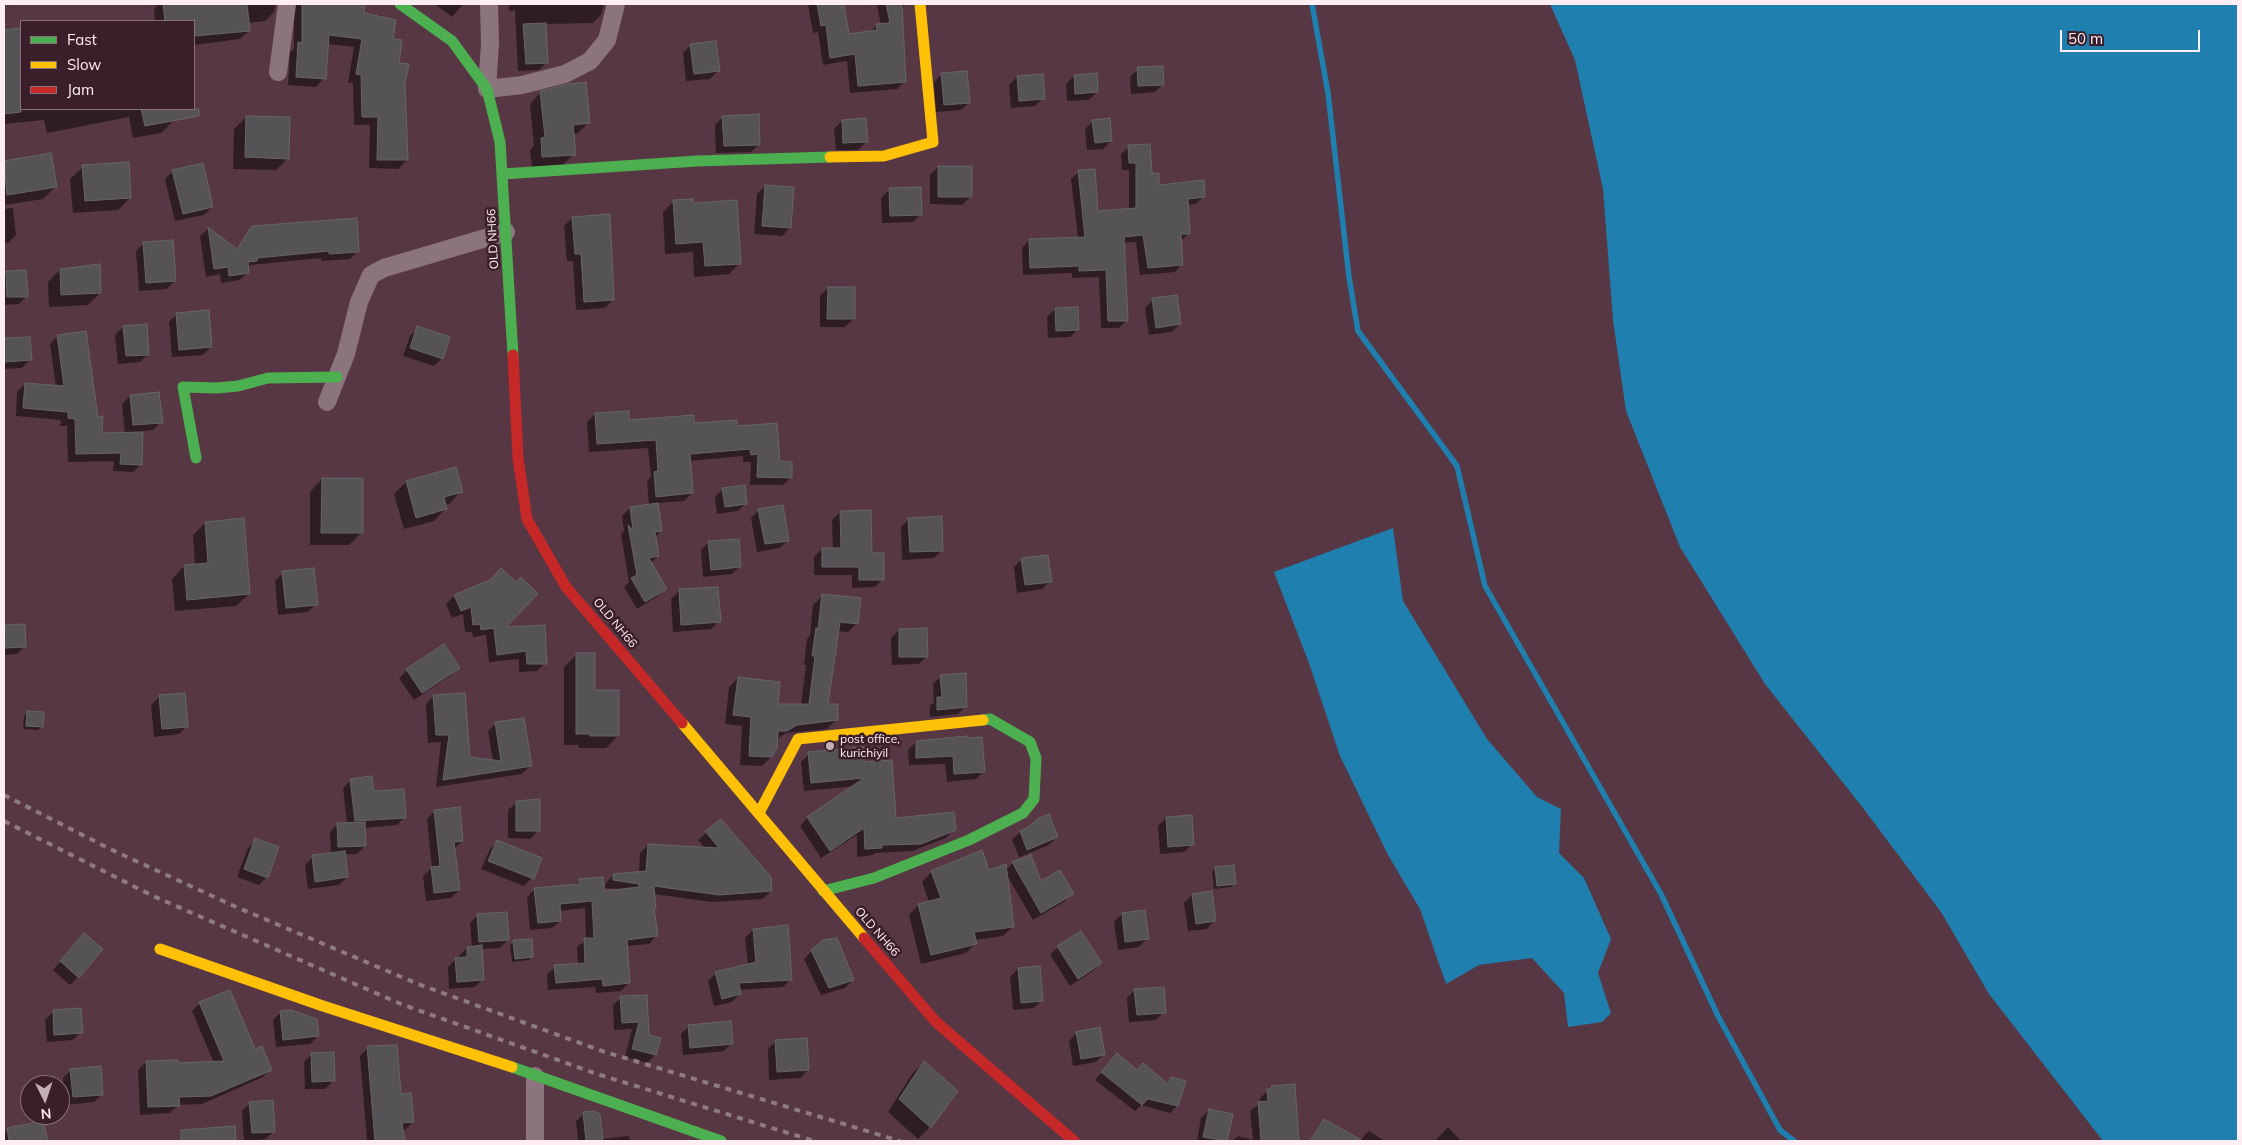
<!DOCTYPE html>
<style>
body{margin:0}
#map{position:relative;width:2242px;height:1145px;overflow:hidden;background:#583745;font-family:Mulish,sans-serif}
canvas{display:block}
.frame{position:absolute;inset:0;border:5px solid #feeef3;pointer-events:none}
.legend{position:absolute;left:20px;top:20px;width:175px;height:90px;box-sizing:border-box;background:#3a1e29;border:1px solid #88717a;margin:0;padding:6px 9px;list-style:none;font-size:15px;color:#feeef3}
.legend li{display:flex;align-items:center;gap:10px;height:25px}
.legend b{width:25px;border:1px solid #88717a}
.north{position:absolute;left:20px;top:1075px;width:50px;height:50px;box-sizing:border-box;background:#3a1e29;border:1px solid #88717a;border-radius:50%;rotate:176deg;font-size:14px;font-weight:700;line-height:20px;text-align:center;color:#feeef3}
.north::after{content:'';display:block;margin:auto;width:18px;height:22px;background:#c4aeb6;clip-path:polygon(50% 0,100% 100%,50% 72%,0 100%)}
.scale{position:absolute;left:2060px;top:30px;width:140px;height:22px;box-sizing:border-box;border:2px solid #feeef3;border-top:0;padding-left:6px;font-size:15px;line-height:18px;white-space:nowrap;color:#feeef3;-webkit-text-stroke:4px #3a1e29;paint-order:stroke}
</style>
<div id="map">
<canvas width="2242" height="1145"></canvas>
<div class="frame"></div>
<ul class="legend">
<li><b style="height:6px;background:#4caf50"></b>Fast</li>
<li><b style="height:6px;background:#ffc107"></b>Slow</li>
<li><b style="height:6px;background:#c62828"></b>Jam</li>
</ul>
<div class="north">N</div>
<div class="scale">50 m</div>
</div>
<script>
const ctx = document.querySelector('canvas').getContext('2d');
ctx.lineJoin = 'round';
function fill(path, color) {
  ctx.fillStyle = color;
  ctx.fill(path, 'evenodd');
}
function poly(rows) {
  const path = new Path2D();
  for (const r of rows) {
    path.moveTo(r[0], r[1]);
    for (let i = 2; i < r.length; i += 2) path.lineTo(r[i], r[i + 1]);
  }
  return path;
}
function trace(path, color, width, dash) {
  ctx.strokeStyle = color;
  ctx.lineWidth = width;
  ctx.lineCap = dash ? 'butt' : 'round';
  ctx.setLineDash(dash || []);
  ctx.stroke(path);
}
function drawText(font, color, halo, rows, align = 'center') {
  ctx.font = font + ' Mulish,sans-serif';
  ctx.lineWidth = 5;
  ctx.setLineDash([]);
  ctx.textBaseline = 'middle';
  ctx.strokeStyle = halo;
  ctx.fillStyle = color;
  for (const [text, x, y, turn = 0] of rows) {
    ctx.save();
    ctx.translate(x, y);
    ctx.rotate((+turn || 0) * Math.PI / 180);
    ctx.textAlign = isNaN(turn) ? turn : align;
    if (halo) ctx.strokeText(text, 0, 0);
    ctx.fillText(text, 0, 0);
    ctx.restore();
  }
}
const water = poly([
 [1550,4,2238,4,2238,1141,2103,1141,1989,994,1941,912,1863,808,1765,684,1680,547,1626,411,1613,320,1603,189,1575,60],
 [1393,528,1403,601,1487,739,1537,797,1561,809,1559,853,1584,878,1611,939,1598,973,1611,1013,1602,1022,1568,1027,1564,993,1532,958,1479,965,1446,984,1420,909,1388,855,1340,756,1310,666,1274,572]
]);
const shadow = poly([
 [159,4,276,4,274,12,265,21,248,23,249,31,240,39,194,45,194,21,155,21,154,9],
 [284,4,363,4,363,14,391,40,404,84,407,160,398,169,369,168,370,125,354,125,353,83,348,83,354,47,327,44,324,78,316,87,288,85,290,52,294,49,294,18],
 [435,4,463,4,452,17],
 [509,4,604,4,601,15,593,23,545,24,547,62,539,70,518,71,515,10,509,11],
 [808,4,843,4,848,35,870,32,877,25,881,25,877,4,905,4,902,10,905,81,897,89,850,93,847,61,823,65,818,32,813,33],
 [21,29,21,109,171,109,173,121,161,133,133,138,129,117,47,133,44,120,4,124,4,31],
 [691,45,718,71,710,79,686,81,683,53],
 [1138,69,1163,84,1155,92,1131,94,1130,77],
 [942,74,969,103,961,110,936,112,934,82],
 [1074,76,1097,92,1089,100,1067,101,1066,84],
 [1017,77,1043,98,1035,106,1011,108,1009,85],
 [541,92,589,122,578,133,572,134,574,154,563,165,532,167,530,150,534,146,530,104],
 [246,117,288,158,276,170,233,169,234,129],
 [723,117,759,144,751,152,716,153,715,125],
 [842,121,866,142,858,150,836,150,834,129],
 [1093,121,1111,141,1103,149,1087,150,1085,129],
 [1129,147,1158,186,1204,196,1196,204,1187,205,1189,233,1181,241,1182,264,1175,272,1140,275,1136,242,1123,243,1127,320,1119,328,1101,328,1099,277,1072,278,1072,273,1023,275,1022,248,1029,240,1078,238,1071,179,1079,172,1097,212,1129,210,1129,170,1122,170,1121,154],
 [50,154,56,186,43,199,4,205,4,162],
 [83,167,130,198,118,210,73,213,70,179],
 [938,167,970,197,962,205,930,204,930,175],
 [173,171,212,207,204,215,175,221,165,179],
 [765,186,790,228,782,236,754,234,757,194],
 [889,190,921,214,913,222,882,223,881,198],
 [674,201,692,205,740,263,729,274,694,277,693,252,665,254,663,212],
 [13,208,16,235,8,243,4,243,4,209],
 [572,218,613,300,605,308,576,310,573,261,567,261,564,226],
 [253,228,358,251,350,259,322,261,321,258,251,265,248,269,248,272,240,280,221,283,220,274,206,277,200,236,208,229,235,250],
 [144,243,175,281,167,289,139,291,136,251],
 [60,270,100,293,88,305,49,307,48,282],
 [7,272,27,296,19,304,4,305,4,275],
 [828,288,853,319,845,327,820,327,820,296],
 [1153,300,1180,324,1172,332,1149,335,1145,308],
 [1055,309,1078,329,1070,337,1048,338,1047,317],
 [177,314,211,347,203,355,172,357,169,322],
 [123,327,148,354,140,362,118,364,115,335],
 [418,328,442,358,434,366,403,356,410,336],
 [58,336,100,434,125,434,122,404,130,396,161,422,153,430,136,432,141,464,133,472,113,471,114,461,68,462,67,426,60,426,61,420,16,416,17,392,25,384,56,387,50,344],
 [29,338,30,360,22,368,4,369,4,339],
 [595,414,628,422,736,427,779,463,791,477,783,485,750,485,751,462,743,462,743,456,689,461,692,493,684,501,657,503,661,531,655,537,658,556,651,563,666,588,658,596,637,609,624,587,629,582,621,534,624,531,622,516,630,508,649,506,647,481,651,477,648,448,589,452,587,422],
 [322,479,361,533,349,545,310,545,310,492],
 [406,482,461,491,449,504,445,505,446,508,434,521,404,529,394,494],
 [723,489,746,503,738,511,717,514,715,497],
 [759,510,788,540,780,548,757,552,751,518],
 [840,512,870,554,883,579,875,587,852,588,852,575,814,575,814,557,822,549,833,549,832,520],
 [909,519,942,550,934,558,902,560,901,527],
 [205,523,249,594,236,606,175,611,172,579,184,566,195,565,193,535],
 [709,542,740,566,732,574,703,577,701,550],
 [1022,559,1050,581,1042,589,1017,593,1014,567],
 [283,573,316,604,308,612,278,615,275,581],
 [490,581,503,629,545,663,537,671,519,672,519,659,489,662,486,635,473,637,472,632,465,632,463,614,452,618,446,604,454,596],
 [717,588,719,621,711,629,673,632,671,599,679,591],
 [822,596,857,623,848,632,837,631,827,705,836,720,827,729,786,733,776,740,771,757,762,766,740,765,742,726,725,724,729,687,738,678,776,705,801,705,806,665,804,665,807,639,810,636,813,605],
 [24,625,25,646,17,654,4,655,4,627],
 [899,630,927,656,919,664,892,665,891,638],
 [577,654,618,736,606,748,578,748,579,745,564,745,564,667],
 [458,668,450,676,414,700,399,678,407,670],
 [941,676,966,706,958,714,930,717,930,706,934,702,933,684],
 [434,696,468,758,493,761,488,731,496,723,530,766,522,774,436,787,441,742,428,743,426,704],
 [159,697,187,726,179,734,154,737,151,705],
 [27,713,42,726,38,730,23,729,24,716],
 [966,740,984,771,976,779,947,782,945,764,909,765,908,750,916,742],
 [809,754,864,763,894,819,954,829,946,838,912,851,875,853,873,855,857,857,857,835,821,858,800,826,807,818,855,786,804,791,801,762],
 [351,780,373,792,405,817,397,825,364,828,365,846,357,854,344,854,347,877,339,885,308,889,305,865,313,857,331,854,330,832,338,824,347,824,343,788],
 [517,802,538,831,530,839,508,838,508,810],
 [435,811,462,841,454,849,459,890,451,898,426,901,423,876,432,868,427,819],
 [1166,818,1192,844,1184,852,1160,854,1158,826],
 [720,821,771,891,763,899,711,902,654,894,655,907,653,909,656,936,649,944,626,946,629,983,621,991,596,993,595,987,548,990,547,974,555,967,578,965,577,947,586,940,585,908,559,911,560,921,552,928,530,930,527,897,535,889,574,886,579,880,603,892,618,889,605,888,606,883,613,875,639,873,640,853,648,845,706,849,698,840],
 [1031,827,1057,837,1049,845,1019,857,1012,840,1020,832],
 [256,840,267,877,259,885,237,877,248,848],
 [498,841,532,878,524,886,481,869,490,849],
 [1013,863,1040,883,1072,894,1064,902,1033,920,1005,872,1013,926,1003,936,975,940,976,943,966,953,921,964,909,915,918,905,929,902,922,882,931,872,1005,870],
 [1216,868,1234,883,1231,887,1214,889,1212,872],
 [1192,895,1214,921,1207,929,1188,931,1184,903],
 [1122,914,1147,939,1139,947,1118,950,1114,922],
 [478,915,508,940,500,948,481,949,483,979,475,987,449,989,448,967,456,959,459,959,459,956,467,948,472,948,470,923],
 [753,930,791,979,783,987,739,990,740,994,732,1002,714,1006,708,981,716,973,748,965,745,938],
 [84,934,78,977,70,985,53,970],
 [514,942,532,956,529,960,512,962,510,945],
 [1058,947,1101,963,1093,971,1070,986,1050,955],
 [812,951,853,980,845,988,821,995,804,959],
 [1018,969,1042,1000,1034,1008,1013,1010,1010,977],
 [1135,990,1164,1012,1156,1020,1129,1022,1127,998],
 [646,996,648,1036,659,1038,655,1055,647,1063,625,1057,632,1029,614,1030,613,1005,621,998],
 [200,1003,254,1051,271,1069,263,1077,202,1104,178,1105,170,1113,140,1115,138,1070,146,1062,177,1064,214,1063,192,1011],
 [53,1012,81,1032,73,1040,47,1042,45,1020],
 [281,1012,318,1036,310,1044,276,1047,273,1020],
 [689,1026,732,1043,724,1051,683,1055,681,1034],
 [1077,1033,1104,1054,1096,1062,1073,1066,1069,1041],
 [776,1041,808,1070,800,1078,769,1080,768,1049],
 [368,1048,400,1095,413,1122,405,1130,402,1130,403,1141,367,1141,360,1056],
 [312,1054,333,1081,325,1089,305,1089,304,1062],
 [924,1062,930,1127,918,1139,888,1112,912,1074],
 [1111,1062,1166,1084,1171,1078,1177,1106,1170,1113,1141,1105,1135,1111,1095,1080],
 [71,1070,102,1094,94,1102,65,1105,63,1078],
 [1272,1087,1289,1141,1232,1141,1238,1136,1253,1140,1250,1111,1260,1103,1260,1098],
 [250,1103,274,1131,266,1139,244,1141,242,1111],
 [1209,1110,1231,1115,1225,1141,1197,1141,1201,1118],
 [584,1114,601,1139,629,1136,630,1141,569,1141,578,1140,576,1121],
 [42,1123,46,1141,4,1141,4,1133,7,1130],
 [1448,1127,1461,1141,1435,1141],
 [1369,1131,1385,1141,1312,1141,1317,1133,1359,1141]
]);
const stream = poly([
 [1312,4,1328,93,1349,277,1358,331,1457,466,1485,586,1661,894,1718,1016,1780,1130,1794,1141]
]);
const building = poly([
 [163,4,247,4,250,31,194,36,194,21,165,21,163,4],
 [302,4,365,4,364,13,396,20,393,39,402,40,399,63,409,64,405,84,408,160,377,160,378,117,362,117,361,75,356,74,362,39,329,35,326,79,296,77,298,42,302,43,302,4],
 [817,4,844,4,849,34,877,30,876,24,890,23,886,4,902,4,906,82,858,86,855,54,830,58,826,25,821,26,817,4],
 [546,23,548,63,526,64,523,24,546,23],
 [21,28,21,112,4,114,4,30,21,28],
 [716,41,720,71,694,74,690,44,716,41],
 [1163,66,1164,85,1138,86,1137,67,1163,66],
 [967,71,970,103,944,105,941,73,967,71],
 [1097,73,1098,92,1075,94,1074,75,1097,73],
 [1043,74,1045,99,1019,101,1017,76,1043,74],
 [586,82,590,123,573,125,576,155,542,157,541,138,545,137,540,91,569,84,586,82],
 [141,109,199,109,199,116,145,126,141,109],
 [759,114,760,145,724,146,722,116,759,114],
 [246,116,290,117,289,159,245,157,246,116],
 [866,118,868,142,843,143,842,120,866,118],
 [1110,118,1112,141,1095,143,1092,120,1110,118],
 [1150,144,1152,173,1159,173,1159,185,1204,180,1205,197,1188,199,1190,234,1181,234,1183,265,1148,268,1143,235,1124,237,1128,321,1108,321,1106,270,1079,271,1079,266,1030,268,1029,239,1085,237,1078,170,1095,169,1098,211,1136,208,1136,163,1129,163,1128,145,1150,144],
 [51,153,57,187,7,195,4,161,51,153],
 [129,162,131,198,85,201,82,165,129,162],
 [203,163,213,207,183,214,172,170,203,163],
 [938,166,972,166,972,197,938,197,938,166],
 [765,185,794,187,791,228,762,226,765,185],
 [921,187,922,215,890,216,889,188,921,187],
 [693,199,694,203,737,200,741,264,705,266,703,242,676,244,673,200,693,199],
 [610,214,614,300,584,302,581,254,575,254,572,217,610,214],
 [357,218,359,252,329,254,329,251,257,258,257,261,248,262,249,273,229,276,228,267,214,269,208,227,237,249,252,226,357,218],
 [173,240,176,281,146,283,143,242,173,240],
 [100,264,101,293,61,295,60,269,100,264],
 [26,270,28,297,7,297,6,271,26,270],
 [828,287,855,287,855,319,827,319,828,287],
 [1177,295,1181,324,1156,328,1152,298,1177,295],
 [1078,307,1079,330,1056,331,1055,308,1078,307],
 [209,310,212,347,179,350,176,313,209,310],
 [147,324,149,355,126,356,123,326,147,324],
 [417,326,450,337,443,359,410,348,417,326],
 [86,331,98,417,103,416,102,433,143,432,142,465,120,464,121,453,76,454,75,419,68,418,68,412,23,408,25,383,64,386,57,335,86,331],
 [30,337,32,360,4,362,4,338,30,337],
 [159,392,163,423,133,425,130,395,159,392],
 [629,411,629,420,694,415,694,423,737,420,737,426,777,423,780,461,792,462,792,478,757,477,758,454,751,455,750,449,690,454,693,493,656,497,654,472,658,471,656,440,597,444,595,413,629,411],
 [456,467,463,492,444,497,447,509,416,518,406,481,456,467],
 [322,478,363,478,363,533,321,533,322,478],
 [745,485,747,504,725,507,722,488,745,485],
 [658,503,662,531,655,532,659,556,649,558,667,589,645,602,631,578,637,575,628,525,633,530,630,507,658,503],
 [783,505,789,541,765,544,758,509,783,505],
 [871,510,872,553,884,553,884,580,859,580,859,567,822,567,822,548,841,548,840,511,871,510],
 [942,516,943,551,910,552,908,518,942,516],
 [244,518,250,594,187,600,184,565,208,563,205,522,244,518],
 [739,539,741,567,711,570,708,541,739,539],
 [1048,555,1052,582,1025,585,1021,558,1048,555],
 [314,568,318,605,286,608,282,571,314,568],
 [501,568,516,582,521,577,538,594,506,627,545,625,547,664,527,664,526,651,497,655,494,628,481,630,480,624,473,625,471,607,461,611,454,595,490,580,501,568],
 [718,587,721,622,681,625,679,589,718,587],
 [822,594,861,598,858,624,840,622,828,704,838,704,838,720,797,725,787,731,778,731,777,748,772,757,749,756,751,717,733,715,738,677,780,682,778,704,809,704,815,656,812,656,816,628,818,629,822,594],
 [25,624,26,647,4,648,4,625,25,624],
 [927,628,928,657,899,657,899,629,927,628],
 [444,644,460,668,422,693,406,669,444,644],
 [576,653,595,653,595,690,619,690,619,736,590,736,590,734,576,734,576,653],
 [966,673,967,707,937,710,937,697,942,697,940,675,966,673],
 [185,693,188,727,162,729,159,695,185,693],
 [465,693,470,757,501,761,495,722,524,718,532,766,443,780,449,735,436,735,433,695,465,693],
 [27,711,44,712,43,727,26,726,27,711],
 [967,736,967,738,982,737,985,772,954,774,953,756,916,758,916,741,967,736],
 [864,747,865,762,892,760,896,818,954,812,956,830,921,844,882,845,882,848,865,849,864,828,830,851,807,817,864,778,811,783,808,752,864,747],
 [372,776,374,791,404,789,406,818,355,821,350,779,372,776],
 [540,799,540,831,516,831,516,801,540,799],
 [460,807,463,841,454,842,460,890,434,893,431,867,440,866,434,810,460,807],
 [1049,814,1058,837,1027,850,1020,831,1030,826,1037,819,1049,814],
 [1192,815,1194,845,1168,847,1166,817,1192,815],
 [721,819,771,877,772,891,719,895,654,886,656,908,654,908,658,936,627,940,630,983,603,986,602,979,556,983,554,965,585,963,584,938,594,938,592,901,560,904,561,921,538,923,534,888,579,884,579,879,603,877,604,891,639,887,639,884,613,880,613,874,646,871,648,844,719,848,705,831,721,819],
 [365,822,366,846,338,847,337,823,365,822],
 [255,838,279,847,268,878,244,869,255,838],
 [497,840,542,858,534,879,488,861,497,840],
 [982,850,989,870,1006,864,1014,927,974,932,977,944,931,955,918,904,941,898,931,871,982,850],
 [345,851,348,877,315,882,312,855,345,851],
 [1031,855,1041,881,1060,870,1074,894,1041,913,1012,862,1031,855],
 [1234,865,1236,884,1217,886,1215,867,1234,865],
 [1212,891,1216,921,1196,924,1192,894,1212,891],
 [1145,910,1149,939,1125,942,1122,913,1145,910],
 [507,912,509,940,479,942,477,914,507,912],
 [788,925,792,980,739,983,741,994,722,999,715,972,756,962,753,929,788,925],
 [1081,931,1102,963,1078,979,1057,946,1081,931],
 [84,933,103,949,79,978,60,961,84,933],
 [837,938,854,980,829,988,811,950,823,940,837,938],
 [532,939,533,957,515,959,513,940,532,939],
 [482,945,484,980,457,982,455,958,467,957,467,947,482,945],
 [1040,966,1043,1001,1021,1003,1018,968,1040,966],
 [1164,987,1166,1013,1137,1015,1134,989,1164,987],
 [230,990,255,1049,262,1046,272,1070,211,1096,179,1097,180,1106,148,1107,146,1061,178,1060,178,1063,224,1061,199,1002,230,990],
 [647,995,649,1035,661,1038,656,1055,632,1049,639,1022,622,1023,620,996,647,995],
 [81,1008,83,1033,54,1035,53,1010,81,1008],
 [291,1010,317,1019,319,1036,283,1040,280,1011,291,1010],
 [731,1021,733,1044,690,1048,688,1025,731,1021],
 [1100,1027,1105,1055,1081,1059,1076,1032,1100,1027],
 [807,1038,809,1070,777,1072,775,1040,807,1038],
 [397,1045,401,1094,411,1093,414,1122,402,1123,405,1141,375,1141,367,1046,397,1045],
 [334,1052,335,1081,312,1082,311,1053,334,1052],
 [1117,1053,1137,1070,1143,1063,1168,1084,1171,1077,1186,1081,1178,1106,1148,1099,1142,1105,1101,1072,1117,1053],
 [924,1061,958,1091,931,1128,899,1099,924,1061],
 [101,1066,103,1095,73,1097,70,1069,101,1066],
 [1295,1084,1299,1141,1261,1141,1258,1102,1268,1101,1267,1089,1272,1089,1271,1086,1295,1084],
 [273,1100,275,1132,252,1133,249,1102,273,1100],
 [1209,1109,1233,1114,1227,1141,1203,1137,1209,1109],
 [594,1111,600,1114,603,1141,586,1141,583,1112,594,1111],
 [1324,1119,1363,1141,1310,1141,1324,1119],
 [43,1121,48,1141,9,1141,7,1128,43,1121],
 [235,1126,236,1141,181,1141,181,1130,235,1126]
]);
const street = poly([
 [489,4,490,43,487,89,522,85,565,74,590,61,607,40,616,4],
 [278,72,287,4],
 [327,402,346,354,359,302,371,275,384,268,506,232],
 [535,1076,535,1141]
]);
const fast = poly([
 [400,4,452,41,487,89,500,142,513,355],
 [503,174,697,161,830,157],
 [196,458,183,387,217,388,238,386,268,378,337,377],
 [823,891,874,878,969,840,1023,813,1034,799,1036,758,1030,742,990,719,983,720],
 [512,1067,721,1141]
]);
const slow = poly([
 [830,157,884,156,933,142,920,4],
 [682,723,864,938],
 [759,813,798,739,983,720],
 [160,949,323,1006,512,1067]
]);
const jam = poly([
 [513,355,518,458,527,519,566,587,682,723],
 [864,938,936,1022,1074,1141]
]);
const rail = poly([
 [4,795,110,849,234,906,418,984,602,1051,900,1141],
 [4,821,153,896,401,1004,597,1074,814,1141]
]);
const markers = [
 [830,746,5,"#c4aeb6"]
];
const streetNames = [
 ["OLD NH66",493,239,-93],
 ["OLD NH66",615,623,50],
 ["OLD NH66",877,932,49]
];
const poiNames = [
 ["post office,",840,739],
 ["kurichiyil",840,753]
];
fill(water, '#1f7fae');
fill(shadow, '#0007');
trace(stream, '#1f7fae', 5.5);
fill(building, '#565357');
trace(building, '#656568', 1);
trace(street, '#8b747d', 18);
trace(fast, '#4caf50', 11);
trace(slow, '#ffc107', 11);
trace(jam, '#c62828', 11);
trace(rail, '#8e7a82', 4, [6, 6]);
for (const [x, y, r, color] of markers) {
  const dot = new Path2D();
  dot.arc(x, y, r, 0, 2 * Math.PI);
  ctx.fillStyle = color;
  ctx.fill(dot);
  trace(dot, '#3a1e29', 2);
}
drawText('12px', '#feeef3', '#3a1e29', streetNames);
drawText('12px', '#feeef3', '#3a1e29', poiNames, 'left');
</script>
